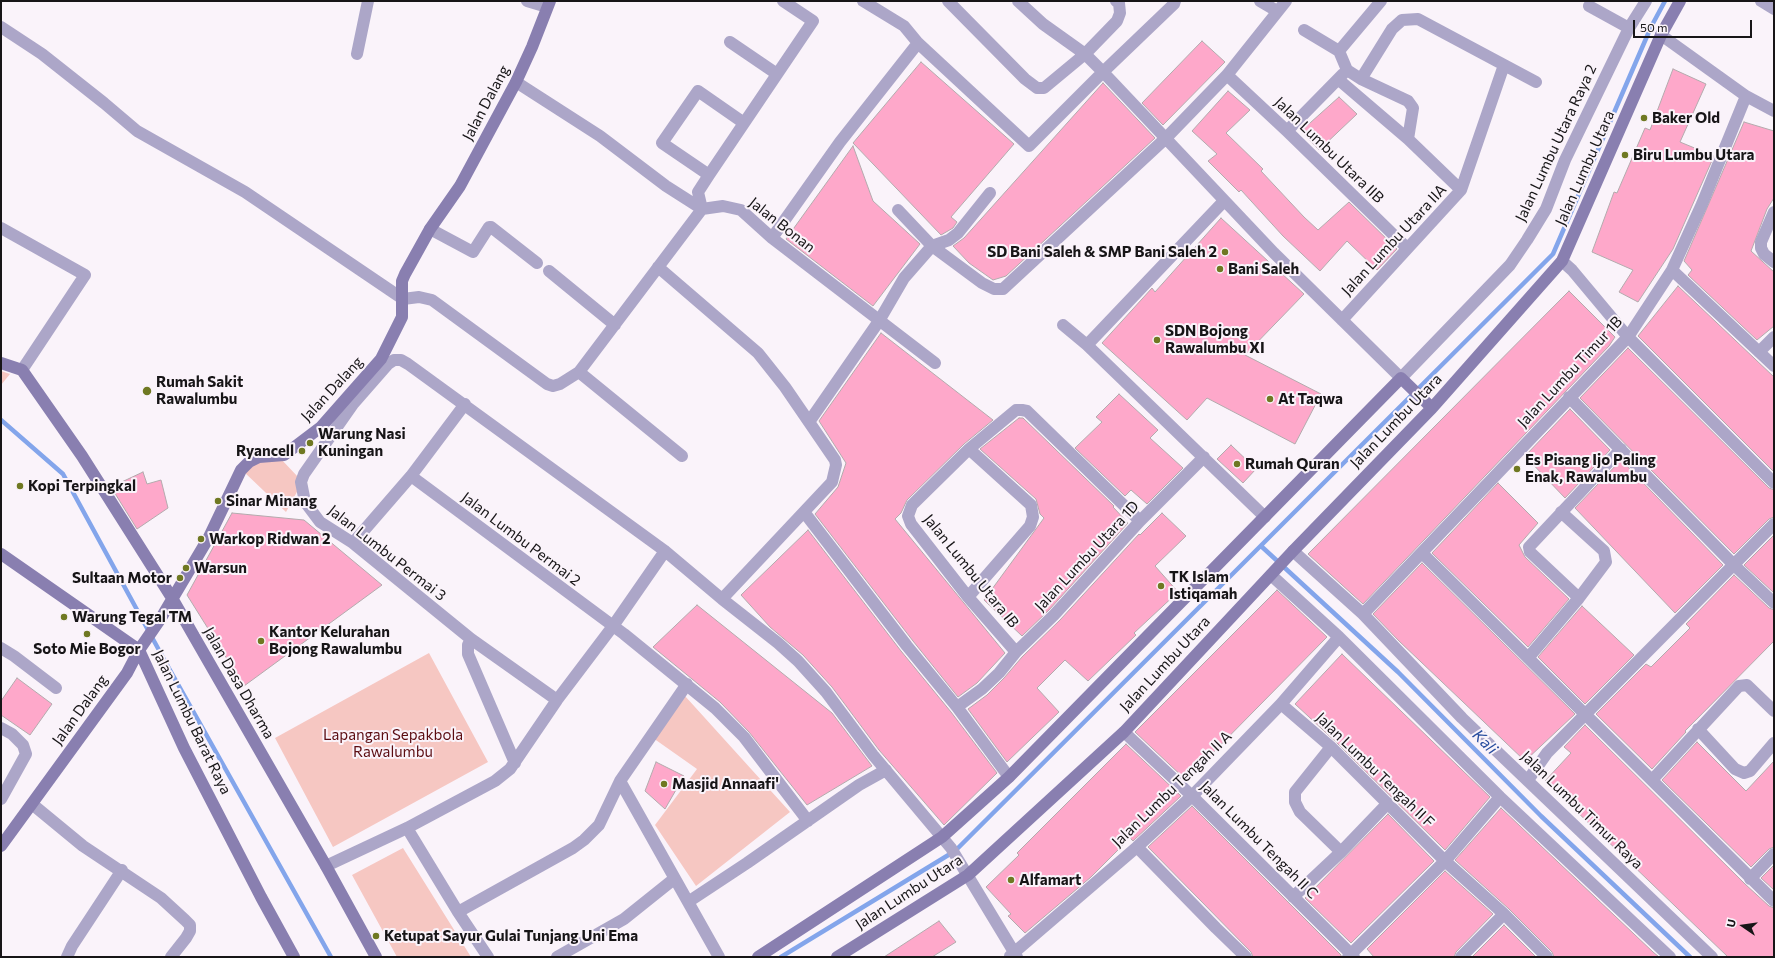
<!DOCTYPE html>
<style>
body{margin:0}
#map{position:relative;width:1775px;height:958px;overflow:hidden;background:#faf3fa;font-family:Commissioner,sans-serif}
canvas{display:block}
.frame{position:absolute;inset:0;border:2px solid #171517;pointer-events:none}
.north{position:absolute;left:1723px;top:906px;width:40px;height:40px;-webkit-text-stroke:3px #faf3fa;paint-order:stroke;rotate:283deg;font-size:11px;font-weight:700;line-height:16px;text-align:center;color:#171517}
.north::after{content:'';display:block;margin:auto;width:14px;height:18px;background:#171517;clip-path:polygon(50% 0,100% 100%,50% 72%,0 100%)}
.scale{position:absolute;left:1633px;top:20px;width:119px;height:18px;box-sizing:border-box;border:2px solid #171517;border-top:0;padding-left:5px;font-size:12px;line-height:14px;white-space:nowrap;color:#171517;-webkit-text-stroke:3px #faf3fa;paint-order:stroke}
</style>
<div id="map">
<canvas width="1775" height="958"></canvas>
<div class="frame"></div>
<div class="north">U</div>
<div class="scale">50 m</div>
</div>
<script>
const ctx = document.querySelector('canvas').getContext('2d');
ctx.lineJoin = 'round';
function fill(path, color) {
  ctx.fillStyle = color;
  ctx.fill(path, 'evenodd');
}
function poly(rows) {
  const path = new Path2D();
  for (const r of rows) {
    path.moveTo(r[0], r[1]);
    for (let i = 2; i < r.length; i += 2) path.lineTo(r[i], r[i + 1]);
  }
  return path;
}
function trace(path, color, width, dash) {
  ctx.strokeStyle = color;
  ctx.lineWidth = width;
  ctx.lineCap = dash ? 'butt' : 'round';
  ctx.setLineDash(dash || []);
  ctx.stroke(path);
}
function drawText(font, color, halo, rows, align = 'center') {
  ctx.font = font + ' Commissioner,sans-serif';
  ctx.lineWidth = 4;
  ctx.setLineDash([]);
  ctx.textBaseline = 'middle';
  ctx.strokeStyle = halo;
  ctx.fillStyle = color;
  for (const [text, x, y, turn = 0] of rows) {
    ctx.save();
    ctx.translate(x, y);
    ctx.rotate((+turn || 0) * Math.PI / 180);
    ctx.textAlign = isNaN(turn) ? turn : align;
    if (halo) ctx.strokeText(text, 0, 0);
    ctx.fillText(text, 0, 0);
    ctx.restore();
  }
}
const green = poly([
 [1,371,10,374,1,385],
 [281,459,298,477,298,490,286,512,243,471,253,463],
 [429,653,488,762,333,847,275,738],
 [685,696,790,812,696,886,655,825,697,769,653,738],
 [403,848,471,957,397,957,352,875]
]);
const stream = poly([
 [1,420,63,474,166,663,331,957],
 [1261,546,1398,672,1541,816,1690,957],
 [781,957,955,851,1553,254,1651,27,1665,1]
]);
const building = poly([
 [1202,41,1225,62,1163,125,1142,103,1202,41],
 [921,62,1014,144,951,217,957,222,953,228,941,235,853,143,921,62],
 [1673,69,1706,84,1680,142,1714,156,1673,249,1638,302,1619,292,1633,270,1592,252,1614,192,1617,193,1645,128,1650,130,1673,69],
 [1103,83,1155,138,1006,276,993,280,969,263,953,246,964,238,1103,83],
 [1228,91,1250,110,1226,133,1263,169,1261,171,1304,217,1318,230,1349,202,1397,249,1377,270,1347,241,1320,271,1283,236,1241,190,1239,192,1208,161,1217,154,1192,131,1228,91],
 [1339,97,1357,114,1319,150,1301,131,1339,97],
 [1744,122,1774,131,1774,198,1767,209,1751,251,1774,272,1774,326,1757,340,1688,275,1692,270,1684,261,1744,122],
 [853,146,873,201,920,244,873,306,786,239,853,146],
 [1221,218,1304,294,1245,355,1321,394,1295,444,1207,398,1187,420,1102,343,1152,288,1155,292,1221,218],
 [1678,286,1774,377,1774,472,1638,336,1678,286],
 [1569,291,1615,337,1609,346,1363,604,1308,554,1569,291],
 [881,333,993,420,964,444,907,500,901,513,895,519,1005,653,977,683,958,697,913,641,815,514,838,487,846,463,819,421,881,333],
 [1628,348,1769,488,1774,490,1774,517,1769,519,1734,554,1580,398,1628,348],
 [1119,394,1158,430,1150,438,1183,468,1147,504,1131,490,1125,496,1075,448,1102,422,1096,417,1119,394],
 [1570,409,1610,450,1565,498,1525,456,1570,409],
 [1019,418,1023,418,1114,506,1113,507,1128,523,1049,610,1022,636,984,600,1044,518,1040,514,1036,499,980,449,1019,418],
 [1231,445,1256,469,1243,483,1217,459,1231,445],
 [1621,460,1723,565,1675,613,1575,508,1621,460],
 [143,472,147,484,161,480,168,508,137,529,111,487,143,472],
 [1498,483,1538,523,1519,545,1525,557,1569,599,1528,647,1432,553,1498,483],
 [232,513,304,520,382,585,244,686,187,595,232,513],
 [1162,513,1186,536,1155,566,1178,592,1134,633,1136,635,1088,681,1065,660,1037,688,1059,712,1007,762,968,709,987,695,1004,678,1022,657,1060,620,1139,534,1140,535,1162,513],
 [808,530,901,651,951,712,997,773,944,825,879,750,832,687,803,655,770,627,741,595,808,530],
 [1774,535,1774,593,1744,565,1774,535],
 [1422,563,1575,714,1525,761,1399,641,1373,614,1422,563],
 [1734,575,1769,608,1774,610,1774,641,1685,731,1686,732,1652,769,1596,714,1646,664,1651,667,1690,628,1686,624,1734,575],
 [1277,590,1327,637,1186,780,1135,732,1277,590],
 [697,605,832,713,872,766,807,805,749,732,720,702,653,647,697,605],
 [1582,606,1634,655,1585,704,1538,657,1582,606],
 [1342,654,1490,797,1445,850,1336,742,1295,704,1342,654],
 [17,678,52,704,30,735,1,715,1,701,17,678],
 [1585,725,1745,884,1769,906,1774,908,1774,957,1728,957,1545,781,1571,753,1564,747,1585,725],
 [1697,742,1746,791,1774,761,1774,847,1769,849,1751,867,1662,780,1697,742],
 [1126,744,1181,796,1133,841,1130,838,1091,877,1025,933,1008,916,1011,914,986,887,1019,855,1017,853,1126,744],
 [656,762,684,776,665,809,645,791,656,762],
 [1192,806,1341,955,1341,957,1253,957,1251,952,1148,847,1192,806],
 [1501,808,1653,952,1659,957,1554,957,1552,952,1509,909,1455,860,1501,808],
 [1388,814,1434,861,1351,943,1305,898,1388,814],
 [1774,865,1774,890,1761,878,1774,865],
 [1445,871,1493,914,1456,952,1454,957,1374,957,1367,949,1445,871],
 [939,921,956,942,932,957,884,957,939,921],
 [1504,925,1536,957,1472,957,1504,925]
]);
const street = poly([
 [527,1,547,7],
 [863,1,904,26,918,43,1029,146,1103,72,1174,4,1175,1],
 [948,1,1025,79,1037,88,1044,88,1085,54,1117,21,1120,13,1119,3,1116,1],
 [1018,1,1043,24,1085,54,1103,72,1274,253,1401,378,1510,265,1527,240,1546,209,1565,160,1629,28,1646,1],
 [1260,1,1277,11],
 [1761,1,1774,9],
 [1589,6,1629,28],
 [1,27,42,54,104,103,137,131,245,192,403,299,419,297,432,300,547,384,553,386,560,384,579,372,702,209,698,192,709,175,813,21,783,1],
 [1304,30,1339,51,1347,70,1361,79,1408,101,1413,108,1408,139],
 [730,42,777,74],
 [1339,51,1381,1],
 [357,54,368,1],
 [1227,75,1287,131,1407,248],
 [1361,79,1392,29,1402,20,1418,19,1536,82],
 [1339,80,1408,139,1461,190],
 [516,82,600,136,666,186,702,209,723,206,741,210,772,238,935,363],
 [1746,96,1774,111],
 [1287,131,1343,74],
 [709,175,662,143,698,91,744,123],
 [898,210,932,246,982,283,994,289,1003,289,1166,138,1227,75,1286,1],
 [1774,212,1761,242,1761,248,1764,254,1774,262],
 [1,228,85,275,22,370],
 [430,229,473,252,489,227,491,227,537,263],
 [772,238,840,142,918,43],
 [1562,261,1572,270,1628,337,1774,483],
 [658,267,758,353,785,387,835,460,836,465,832,482,722,599],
 [1672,270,1774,366],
 [549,271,615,325],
 [1342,320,1461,190,1504,65],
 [1063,325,1087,345,1265,517],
 [1087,345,1224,201],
 [1759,352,1774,337],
 [579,372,682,456],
 [1569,397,1734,565,1774,603],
 [809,422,879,321,904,278,932,246,949,240,958,233,990,193],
 [411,476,624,634,715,708,744,737,808,821],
 [804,512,907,646,957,707,1009,777],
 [353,543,411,476,465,404],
 [1293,551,1363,614,1462,718,1712,957],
 [1422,553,1774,901],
 [1271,575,1339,637,1500,797,1670,957],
 [968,597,1030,526,1033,517,1031,505,969,449],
 [1579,598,1530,552,1529,547,1621,449],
 [1363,614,1628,337,1672,270,1702,204,1746,96,1661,35],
 [471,639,468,645,468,654,515,763],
 [1,648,14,656,56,688],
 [1016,652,968,597,911,524,908,516,912,505,969,449,1016,410,1022,410,1027,411,1140,521],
 [1528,658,1579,598,1606,562,1604,551,1561,512],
 [557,700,471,639,353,543,320,522,305,502,301,482,304,474,353,404,388,364,394,360,401,360,408,364,665,551,722,599,778,643,798,661,826,692,873,755,951,848,1017,957],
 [1281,704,1331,747,1445,861,1504,914,1547,957],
 [957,707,982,689,999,673,1016,652,1054,615,1140,521,1204,457],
 [1,728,12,734,23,745,26,754,1,799],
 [1698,729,1735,769,1744,773,1750,771,1774,743],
 [1124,732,1192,796,1354,957],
 [1331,747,1295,792,1295,802,1300,812,1341,852],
 [1528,780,1547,753,1774,524],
 [1652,780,1739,686,1747,685,1774,711],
 [620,781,719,957],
 [32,804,83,846,161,898,185,920,190,925,190,931,186,938,171,957],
 [407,828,458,912,488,957],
 [1137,847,1216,928,1246,957],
 [326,866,407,828,495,781,510,769,557,700,613,626,665,551],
 [1750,879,1774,854],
 [1293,897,1341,852,1388,803],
 [688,902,747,863,859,785,886,770],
 [458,912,573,848,584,840,599,825,620,781,687,684],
 [1010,956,1137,847,1192,796,1281,704,1339,637],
 [67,957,72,946,122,870],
 [557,957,624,919,674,879],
 [1348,957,1445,861,1500,797],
 [1461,957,1504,914]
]);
const secondary = poly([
 [1,363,22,370,82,456,172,598,326,866,376,957],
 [1,554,139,650,184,748,261,897,294,957],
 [1,846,127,673,139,650,161,618,209,537,241,470,249,462,259,457,284,455,321,427,381,359,402,317,402,281,405,274,430,229,460,186,516,82,532,47,550,1],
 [758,957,942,837,1009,777,1401,378,1432,408],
 [837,957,968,875,1124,732,1293,551,1432,408,1562,261,1661,35,1680,1]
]);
const markers = [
 [1644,118,4,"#6f7822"],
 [1625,155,4,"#6f7822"],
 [1225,252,4,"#6f7822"],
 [1220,269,4,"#6f7822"],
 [1157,340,4,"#6f7822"],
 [147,391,5,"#6f7822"],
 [1270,399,4,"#6f7822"],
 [310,443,4,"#6f7822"],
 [302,451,4,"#6f7822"],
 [1237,464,4,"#6f7822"],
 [1517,469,4,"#6f7822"],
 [20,486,4,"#6f7822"],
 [218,501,4,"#6f7822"],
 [201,539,4,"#6f7822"],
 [186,568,4,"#6f7822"],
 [180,578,4,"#6f7822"],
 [1161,586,4,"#6f7822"],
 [64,617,4,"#6f7822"],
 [87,634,4,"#6f7822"],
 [261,641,4,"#6f7822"],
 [664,784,4,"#6f7822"],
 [1011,880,4,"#6f7822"],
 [376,936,4,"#6f7822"]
];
const streetNames = [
 ["Jalan Dalang",486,103,-62],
 ["Jalan Lumbu Utara Raya 2",1556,143,-65],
 ["Jalan Lumbu Utara IIB",1329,150,44],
 ["Jalan Lumbu Utara",1585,168,-66],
 ["Jalan Bonan",782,225,38],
 ["Jalan Lumbu Utara IIA",1394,240,-47],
 ["Jalan Lumbu Timur 1B",1570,372,-47],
 ["Jalan Dalang",332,389,-47],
 ["Jalan Lumbu Utara",1396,421,-46],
 ["Jalan Lumbu Permai 2",521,539,37],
 ["Jalan Lumbu Permai 3",387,553,38],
 ["Jalan Lumbu Utara 1D",1087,556,-47],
 ["Jalan Lumbu Utara IB",971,571,51],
 ["Jalan Lumbu Utara",1165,664,-47],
 ["Jalan Dasa Dharma",239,683,60],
 ["Jalan Dalang",80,710,-54],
 ["Jalan Lumbu Barat Raya",192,722,64],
 ["Jalan Lumbu Tengah II F",1375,770,44],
 ["Jalan Lumbu Tengah II A",1172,789,-44],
 ["Jalan Lumbu Timur Raya",1582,810,44],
 ["Jalan Lumbu Tengah II C",1259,840,45],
 ["Jalan Lumbu Utara",909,892,-33]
];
const poiNames = [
 ["Baker Old",1652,118],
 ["Biru Lumbu Utara",1633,155],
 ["SD Bani Saleh & SMP Bani Saleh 2",1217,252,"right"],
 ["Bani Saleh",1228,269],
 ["SDN Bojong",1165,331],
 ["Rawalumbu XI",1165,348],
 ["Rumah Sakit",156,382],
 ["Rawalumbu",156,399],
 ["At Taqwa",1278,399],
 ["Warung Nasi",318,434],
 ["Kuningan",318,451],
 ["Ryancell",294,451,"right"],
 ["Es Pisang Ijo Paling",1525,460],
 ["Enak, Rawalumbu",1525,477],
 ["Rumah Quran",1245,464],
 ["Kopi Terpingkal",28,486],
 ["Sinar Minang",226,501],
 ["Warkop Ridwan 2",209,539],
 ["Warsun",194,568],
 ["TK Islam",1169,577],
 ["Istiqamah",1169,594],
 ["Sultaan Motor",172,578,"right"],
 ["Warung Tegal TM",72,617],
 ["Kantor Kelurahan",269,632],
 ["Bojong Rawalumbu",269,649],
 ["Soto Mie Bogor",87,649,"center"],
 ["Masjid Annaafi'",672,784],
 ["Alfamart",1019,880],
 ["Ketupat Sayur Gulai Tunjang Uni Ema",384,936]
];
const parkNames = [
 ["Lapangan Sepakbola",393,735],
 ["Rawalumbu",393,752]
];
const waterNames = [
 ["Kali",1485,742,45]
];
fill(green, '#f6c7c2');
trace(stream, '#83a5eb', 4.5);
fill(building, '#fea8ca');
trace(building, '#b3aaad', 1);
trace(street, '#aca6c8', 12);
trace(secondary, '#897fb0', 12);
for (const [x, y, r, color] of markers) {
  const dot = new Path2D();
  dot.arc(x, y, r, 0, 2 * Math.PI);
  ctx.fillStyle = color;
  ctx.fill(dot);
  trace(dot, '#faf3fa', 1.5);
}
drawText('15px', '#171517', '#faf3fa', streetNames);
drawText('bold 15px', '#171517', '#faf3fa', poiNames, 'left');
drawText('15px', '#5b0b10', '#faf3fa', parkNames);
drawText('italic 16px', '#294d9f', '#faf3fa', waterNames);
</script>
